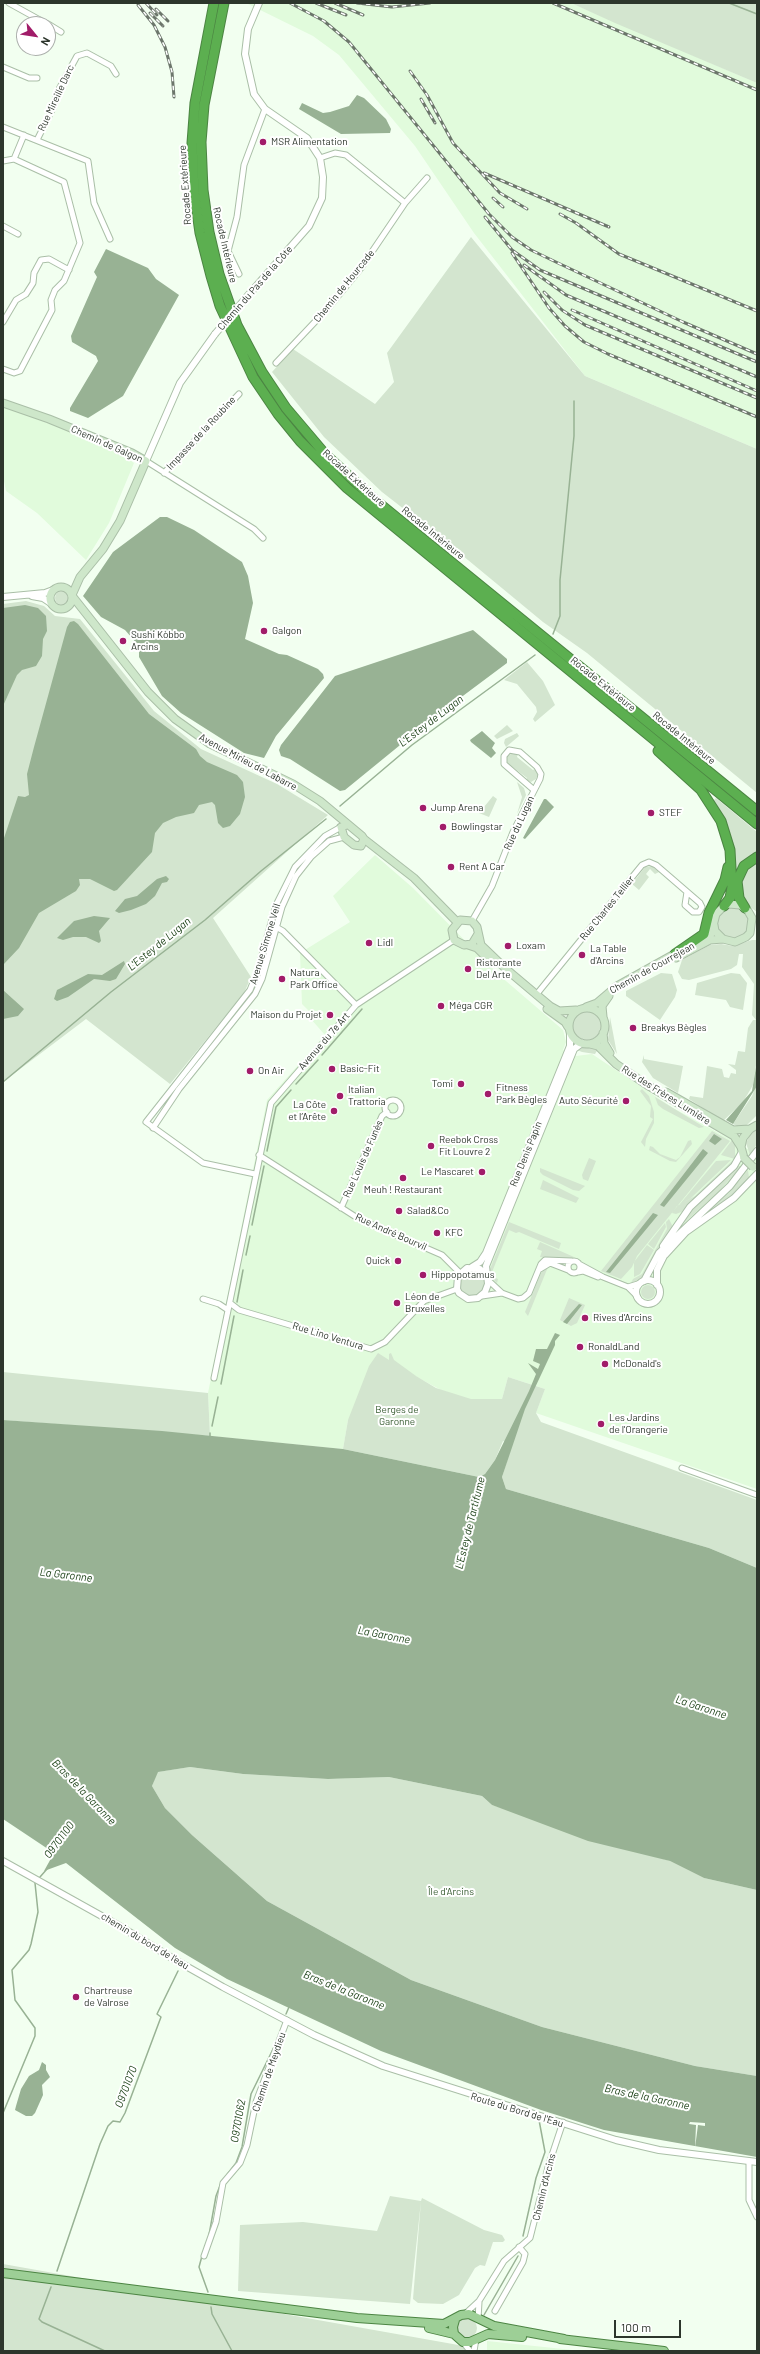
<!DOCTYPE html>
<meta charset="utf-8">
<style>
body{margin:0}
#map{position:relative;width:760px;height:2354px;overflow:hidden;background:#f2fff0;font-family:Barlow,sans-serif}
canvas{display:block}
.frame{position:absolute;inset:0;border:4px solid #2d362c;pointer-events:none}
.north{position:absolute;left:16px;top:16px;width:40px;height:40px;box-sizing:border-box;background:#fff;border:1px solid #abafab;border-radius:50%;rotate:120deg;font-size:11px;font-weight:700;line-height:16px;text-align:center;color:#2d362c}
.north::after{content:'';display:block;margin:auto;width:14px;height:18px;background:#a11c69;clip-path:polygon(50% 0,100% 100%,50% 72%,0 100%)}
.scale{position:absolute;left:614px;top:2320px;width:67px;height:18px;box-sizing:border-box;border:2px solid #2d362c;border-top:0;padding-left:5px;font-size:12px;line-height:14px;white-space:nowrap;color:#2d362c;-webkit-text-stroke:3px #fff;paint-order:stroke}
</style>
<div id="map">
<canvas width="760" height="2354"></canvas>
<div class="frame"></div>
<div class="north">N</div>
<div class="scale">100 m</div>
</div>
<script>
const ctx = document.querySelector('canvas').getContext('2d');
ctx.lineJoin = 'round';
function fill(path, color) {
  ctx.fillStyle = color;
  ctx.fill(path, 'evenodd');
}
function poly(rows) {
  const path = new Path2D();
  for (const r of rows) {
    if (r.length === 3) {
      path.moveTo(r[0] + r[2], r[1]);
      path.arc(r[0], r[1], r[2], 0, 2 * Math.PI);
      continue;
    }
    path.moveTo(r[0], r[1]);
    for (let i = 2; i < r.length; i += 2) path.lineTo(r[i], r[i + 1]);
  }
  return path;
}
function trace(path, color, width, dash) {
  ctx.strokeStyle = color;
  ctx.lineWidth = width;
  ctx.lineCap = dash ? 'butt' : 'round';
  ctx.setLineDash(dash || []);
  ctx.stroke(path);
}
function drawText(font, color, halo, rows, align = 'center') {
  ctx.font = font + ' Barlow,sans-serif';
  ctx.lineWidth = 4;
  ctx.setLineDash([]);
  ctx.textBaseline = 'middle';
  ctx.strokeStyle = halo;
  ctx.fillStyle = color;
  for (const [text, x, y, turn = 0] of rows) {
    ctx.save();
    ctx.translate(x, y);
    ctx.rotate((+turn || 0) * Math.PI / 180);
    ctx.textAlign = isNaN(turn) ? turn : align;
    if (halo) ctx.strokeText(text, 0, 0);
    ctx.fillText(text, 0, 0);
    ctx.restore();
  }
}
const built = poly([
 [246,3,571,3,757,83,757,449,585,376,474,233,415,146,339,55,313,36],
 [3,406,114,448,134,463,109,523,86,560,37,513,6,491,3,476],
 [375,855,413,888,499,975,563,1030,566,1042,563,1050,576,1056,592,1054,673,1108,757,1154,757,1489,536,1413,545,1389,508,1377,502,1399,479,1400,467,1399,441,1390,400,1368,348,1420,343,1449,210,1436,208,1393,267,1100,325,1035,310,1018,312,1014,302,1004,300,953,350,922,333,896],
 [487,2341,582,2351,487,2351]
]);
const green = poly([
 [571,3,757,3,757,83,615,23],
 [471,237,585,376,757,449,757,793,587,653,543,622,445,541,382,492,324,437,272,372,293,349,375,404,394,382,387,353],
 [62,598,7],
 [26,601,44,606,55,616,80,619,154,711,201,749,277,784,328,815,213,918,251,977,244,993,170,1084,86,1019,3,1082,3,604],
 [527,662,543,681,555,705,535,722,533,719,537,712,536,707,517,684,504,680],
 [507,725,513,731,497,739,494,736],
 [517,733,519,736,506,747,504,743,505,739],
 [513,752,518,753,517,757,533,770,536,768,538,774,536,779,531,782,526,780,527,778,506,762,506,758],
 [517,782,524,788,526,795,517,814,522,797],
 [493,796,497,799,489,817,479,813],
 [716,798,757,832,757,854,735,878,733,862,713,801],
 [757,860,757,912,746,904,740,891,742,874,748,866],
 [652,866,659,872,655,874,650,869,646,874,649,877,639,890,632,884,645,867],
 [733,923,16],
 [752,940,757,940,757,1059,753,1085,743,1102,723,1121,689,1099,690,1096,703,1098,707,1066,722,1069,724,1077,729,1078,731,1073,736,1074,736,1070,728,1064,735,1065,738,1051,745,1052,748,1028,753,1020,756,1020,752,1015,754,984,742,967,743,954,739,954,737,965,731,969,689,980,682,979,678,972,682,960,710,945,721,944,733,946],
 [661,973,672,974,677,990,675,997,660,1020,626,996,626,991],
 [731,973,740,974,747,983,743,1010,730,1007,726,1000,695,995,697,983],
 [587,1025,15],
 [610,1017,617,1054,608,1040],
 [581,1047,594,1047,598,1049,595,1054,582,1052,577,1050],
 [644,1055,644,1059,683,1066,678,1093,653,1078,642,1062],
 [757,1083,757,1115,747,1125,739,1127,733,1124,752,1096],
 [642,1089,649,1096,654,1112,654,1123,646,1139,645,1147,641,1142,653,1119,650,1117,651,1106,640,1091],
 [655,1097,673,1108,704,1127,699,1128,663,1109,658,1105],
 [757,1130,757,1144,750,1155,746,1143,751,1133],
 [712,1131,730,1141,637,1256,632,1267,621,1279,601,1271],
 [691,1140,692,1144,676,1162,670,1161,649,1150,650,1146,653,1147,660,1154,676,1160,680,1157,688,1141],
 [732,1140,735,1144,735,1159,721,1155],
 [589,1158,596,1161,588,1181,583,1179,582,1175],
 [731,1160,691,1198,679,1205,716,1161],
 [732,1161,735,1163,684,1211,676,1214,672,1213,677,1206,695,1196],
 [737,1166,742,1166,718,1192,675,1231,688,1212],
 [540,1168,585,1186,579,1191,573,1190,543,1175,540,1172],
 [748,1170,749,1178,733,1196,696,1222,729,1193],
 [543,1180,579,1198,576,1203,540,1189],
 [669,1219,673,1227,644,1277,631,1283,633,1279,642,1274,667,1229,666,1222],
 [509,1222,561,1243,559,1249,519,1232,516,1233,509,1230,492,1272,493,1277,498,1279,497,1283,492,1278,490,1269],
 [665,1223,666,1227,654,1249,648,1244],
 [540,1242,574,1257,570,1259,540,1257,542,1251,537,1249],
 [647,1245,654,1250,640,1274,634,1277,634,1262],
 [548,1267,528,1316,525,1312,541,1273],
 [472,1283,13],
 [648,1292,7],
 [569,1298,585,1305,577,1323,571,1326,560,1320],
 [378,1353,389,1360,389,1354,391,1353,394,1360,416,1376,436,1388,471,1399,502,1399,508,1377,545,1389,536,1413,541,1422,757,1500,757,1568,709,1548,506,1489,502,1477,512,1445,503,1441,495,1460,485,1474,479,1477,343,1449,348,1420,369,1366],
 [3,1372,208,1393,210,1436,3,1420],
 [190,1767,243,1774,328,1779,389,1777,482,1796,492,1805,670,1861,704,1878,757,1890,757,2076,695,2066,542,2027,411,1980,267,1901,192,1835,165,1808,152,1786,157,1772],
 [390,2196,421,2201,422,2198,484,2230,502,2235,505,2240,503,2242,493,2242,485,2266,480,2265,475,2268,459,2295,443,2304,418,2303,413,2299,421,2201,410,2304,238,2291,240,2225,303,2222,377,2231],
 [3,2264,464,2346,464,2351,3,2351],
 [467,2328,10]
]);
const water = poly([
 [357,95,364,98,386,119,391,129,390,133,341,134,299,109,302,103,323,113,330,112,349,106],
 [106,249,148,268,156,279,179,295,123,396,88,418,70,411,70,408,98,361,96,356,72,342,71,336,97,277,94,272],
 [160,517,167,517,194,530,242,562,248,576,253,603,245,639,279,654,287,655,318,669,323,674,324,678,276,736,264,758,244,753,181,713,162,696,139,657,139,646,125,630,101,617,83,596,113,552],
 [25,605,38,608,46,616,47,631,43,639,42,656,36,666,22,670,17,675,3,706,3,608],
 [74,621,78,624,149,714,196,749,200,756,207,762,237,775,243,782,245,797,240,814,230,826,223,828,218,823,215,805,212,802,199,805,194,813,176,817,163,823,155,833,152,852,117,890,114,891,90,879,79,879,80,885,76,891,39,913,19,948,3,965,3,841,18,796,25,797,29,795,27,774,34,747,67,627,70,622],
 [473,630,507,659,507,663,432,719,345,790,340,791,290,759,281,756,279,750,281,745,335,676],
 [482,731,495,743,492,748,496,753,491,758,471,742,470,740],
 [544,799,546,799,554,807,525,839,523,838],
 [166,876,169,879,167,882,162,883,155,896,146,904,131,910,119,913,115,911,125,899,137,896,157,879],
 [94,916,110,918,99,931,101,941,99,943,86,937,73,937,63,940,57,938,74,921],
 [124,961,125,964,116,979,110,981,94,979,68,997,57,1001,54,999,57,990,61,988,88,974,102,975],
 [3,990,24,1009,18,1016,3,1019],
 [757,1061,757,1086,733,1124,726,1120,752,1091],
 [714,1134,722,1139,715,1145,709,1141],
 [703,1149,708,1153,664,1207,660,1205],
 [653,1213,658,1215,610,1273,606,1272],
 [579,1304,582,1305,567,1324,563,1322],
 [555,1333,560,1335,555,1341,555,1345,525,1409,502,1477,506,1489,709,1548,757,1568,757,1890,704,1878,670,1861,588,1841,492,1805,482,1796,389,1777,328,1779,243,1774,190,1767,158,1772,152,1786,165,1808,192,1835,267,1901,411,1980,542,2027,695,2066,757,2076,757,2157,604,2130,541,2110,381,2051,227,1979,175,1948,66,1863,44,1871,54,1853,3,1819,3,1420,162,1431,343,1449,479,1477,485,1474,495,1460,529,1391,536,1374,528,1363,538,1369,540,1364,533,1361,536,1349,547,1349],
 [42,2062,46,2065,46,2070,50,2077,42,2085,43,2095,35,2113,32,2116,26,2116,15,2110,16,2106,21,2089,29,2076,39,2070]
]);
const pier = poly([
 [690,2122,705,2123,705,2126,698,2125,695,2148,696,2125,689,2124]
]);
const stream = poly([
 [729,3,757,14],
 [553,634,560,616,560,580,574,436,574,401],
 [340,806,412,745,535,655],
 [322,1055,362,1009],
 [3,1082,111,992,205,920,261,871,326,819],
 [296,1084,318,1060],
 [267,1151,276,1107,291,1090],
 [252,1225,264,1166],
 [246,1255,250,1236],
 [237,1302,243,1270],
 [221,1384,234,1316],
 [212,1426,218,1397],
 [210,1436,210,1433],
 [40,1877,47,1869],
 [286,2014,289,2007],
 [3,2113,35,2036,35,2028,15,2000,12,1970,29,1950,31,1944,38,1912,35,1883],
 [226,2176,236,2163,242,2147,251,2094,276,2043],
 [209,2235,216,2196,221,2183],
 [523,2236,536,2178,545,2152,539,2120],
 [202,2256,199,2267,208,2292],
 [57,2271,100,2144,108,2126,113,2121,120,2122,125,2113,161,2017,157,2014,178,1971],
 [51,2287,39,2319,42,2322,105,2351],
 [211,2307,212,2314,232,2351],
 [484,2315,518,2256]
]);
const minor = poly([
 [9,3,47,24],
 [48,24,61,32],
 [3,67,29,78,37,78],
 [3,127,88,161,94,203,110,239],
 [37,140,53,108,58,91,77,56,87,53,111,66,116,74],
 [320,158,335,153,346,155,405,203],
 [3,161,14,159,24,135],
 [3,226,18,234],
 [239,274,228,251,237,217,244,165,265,109],
 [3,322,16,300,26,294,33,283,34,273,41,260,49,259,69,270],
 [276,363,329,307,361,268,405,203,427,178],
 [3,369,14,373,20,371,52,310,51,300,55,290,64,281,80,243,64,182,14,159],
 [146,461,254,529,263,538],
 [164,473,239,394],
 [472,921,492,886,513,832,540,779,541,774,537,767,520,752,509,750,504,756,504,764,534,790],
 [276,927,283,931,356,1005],
 [536,995,642,865,649,862,656,865,700,903,702,907,699,912,693,912,685,905,687,892],
 [393,1108,8],
 [153,1128,179,1089,255,994,262,979,282,907,296,876,311,857,329,841,344,837],
 [259,1155,359,1219,442,1255,460,1273],
 [255,1174,203,1163,146,1122,250,990,257,973,276,905,295,867,325,836,341,827],
 [341,1208,382,1116,387,1112],
 [574,1267,6],
 [579,1264,603,1277,628,1287,637,1296],
 [540,1269,550,1263,568,1270],
 [578,1272,583,1271,598,1277],
 [488,1280,502,1293,518,1299,523,1298,529,1293,541,1264,545,1260,572,1261],
 [628,1287,641,1283],
 [482,1296,502,1293],
 [203,1299,219,1304,228,1310],
 [230,1303,239,1310,371,1349,385,1342,424,1301,457,1289],
 [214,1378,271,1103,356,1005,454,940],
 [682,1468,757,1495],
 [749,2161,749,2200,757,2217],
 [204,2256,216,2222,223,2183,240,2163,247,2145,256,2102,287,2020],
 [495,2311,523,2262,525,2254,519,2247],
 [465,2314,479,2301,504,2261,530,2238,548,2167,563,2122],
 [478,2319,479,2302],
 [463,2342,470,2351],
 [474,2351,476,2339]
]);
const tertiary = poly([
 [245,299,309,226,322,198,323,177,320,158,307,138,265,109,254,94,245,54,248,29,259,3],
 [146,461,180,383,215,334],
 [32,596,43,598,52,604],
 [3,597,45,593,53,590],
 [663,1246,690,1207,734,1166,742,1152],
 [665,1255,686,1232,734,1198,757,1174],
 [472,1267,480,1262,486,1253,570,1046,570,1034],
 [487,1276,480,1269,467,1268,458,1276,457,1289,459,1293,468,1299,478,1298,485,1292,488,1284,486,1266,574,1049,582,1043],
 [648,1292,12],
 [644,1281,659,1253,730,1186,757,1151],
 [657,1285,657,1270,666,1252],
 [3,1861,116,1924,177,1961,223,1987,314,2035,383,2066,616,2140,659,2150,757,2162]
]);
const secondary = poly([
 [3,403,49,419,132,453,146,461,120,521,103,549,80,577,72,595],
 [61,598,11],
 [73,597,148,692,175,719,210,744,293,784,320,801,362,836,364,839,361,846,354,845,344,837,341,827,347,825],
 [364,839,414,878,457,922],
 [478,934,472,944,464,945,454,940,452,930,460,920,472,921,477,927,481,945,506,969,550,1006,559,1011,576,1010],
 [698,942,711,934,716,914,724,906,729,904,740,905,748,911,752,918,750,933,746,937,735,942,723,939,715,931,714,925],
 [468,945,477,948,487,958],
 [676,958,710,940,723,939],
 [586,1007,597,1003,617,986,678,952],
 [587,1026,18],
 [547,1009,565,1022,568,1027],
 [603,1017,602,1006,609,996],
 [603,1033,604,1043,610,1053],
 [590,1044,598,1046,616,1064,647,1085,734,1136,741,1147],
 [666,1092,733,1130,750,1129],
 [744,1158,741,1147,743,1138,750,1129,757,1125]
]);
const primary = poly([
 [3,2273,357,2318,444,2324,461,2315,469,2314,494,2326,564,2339],
 [455,2320,453,2327,454,2334,463,2342,470,2342,488,2334,522,2337],
 [429,2328,454,2334],
 [560,2339,664,2351]
]);
const motorway = poly([
 [214,3,195,103,192,143,194,191,200,233,211,276,220,306,253,377,278,414,300,441,347,488,757,824],
 [224,3,204,105,201,142,203,190,209,232,219,274,237,325,262,372,286,408,325,454,375,500,757,811],
 [658,751,701,790,721,821,730,850,732,887,730,898,724,906],
 [745,908,739,898,737,881,744,866,757,857],
 [675,954,704,934,709,913,725,880,728,867]
]);
const rail = poly([
 [146,3,157,15],
 [290,3,324,21,349,42,489,214,512,237,531,250,558,263,683,322,757,354],
 [316,3,346,15],
 [335,3,363,15],
 [357,3,392,7,430,3],
 [553,3,757,90],
 [138,5,154,25,165,47,172,72,174,97],
 [156,9,168,21],
 [150,13,163,26],
 [410,71,427,95,453,143,500,193,527,209],
 [421,99,435,123],
 [484,173,609,227],
 [493,198,503,207],
 [560,214,576,223,619,254,757,311],
 [485,217,512,250,540,270,757,362],
 [512,253,549,308,565,326,584,342,608,354,757,417],
 [524,265,566,295,757,377],
 [544,292,562,310,585,325,757,398],
 [572,310,757,391]
]);
const tertiaryBridge = poly([
 [215,334,245,299]
]);
const secondaryBridge = poly([
 [744,1158,753,1167]
]);
const markers = [
 [263,142,4,"#a11c69"],
 [264,631,4,"#a11c69"],
 [123,641,4,"#a11c69"],
 [423,808,4,"#a11c69"],
 [651,813,4,"#a11c69"],
 [443,827,4,"#a11c69"],
 [451,867,4,"#a11c69"],
 [369,943,4,"#a11c69"],
 [508,946,4,"#a11c69"],
 [582,955,4,"#a11c69"],
 [468,969,4,"#a11c69"],
 [282,979,4,"#a11c69"],
 [441,1006,4,"#a11c69"],
 [330,1015,4,"#a11c69"],
 [633,1028,4,"#a11c69"],
 [332,1069,4,"#a11c69"],
 [250,1071,4,"#a11c69"],
 [461,1084,4,"#a11c69"],
 [488,1094,4,"#a11c69"],
 [340,1096,4,"#a11c69"],
 [626,1101,4,"#a11c69"],
 [334,1111,4,"#a11c69"],
 [431,1146,4,"#a11c69"],
 [482,1172,4,"#a11c69"],
 [403,1178,4,"#a11c69"],
 [399,1211,4,"#a11c69"],
 [437,1233,4,"#a11c69"],
 [398,1261,4,"#a11c69"],
 [423,1275,4,"#a11c69"],
 [397,1303,4,"#a11c69"],
 [585,1318,4,"#a11c69"],
 [580,1347,4,"#a11c69"],
 [605,1364,4,"#a11c69"],
 [601,1424,4,"#a11c69"],
 [76,1997,4,"#a11c69"]
];
const streetNames = [
 ["Rue Mireille Darc",56,98,-65],
 ["Rocade Extérieure",185,185,-94],
 ["Rocade Intérieure",225,245,77],
 ["Chemin de Hourcade",344,286,-51],
 ["Chemin du Pas de la Côte",255,288,-49],
 ["Impasse de la Roubine",201,433,-47],
 ["Chemin de Galgon",107,444,24],
 ["Rocade Extérieure",354,478,42],
 ["Rocade Intérieure",433,533,39],
 ["Rocade Extérieure",603,684,39],
 ["Rocade Intérieure",684,738,39],
 ["Avenue Mirieu de Labarre",248,762,28],
 ["Rue du Lugan",519,823,-65],
 ["Rue Charles Tellier",607,908,-51],
 ["Avenue Simone Veil",265,944,-73],
 ["Chemin de Courrejean",652,968,-29],
 ["Avenue du 7e Art",324,1041,-49],
 ["Rue des Frères Lumière",666,1095,32],
 ["Rue Denis Papin",526,1154,-68],
 ["Rue Louis de Funès",363,1159,-66],
 ["Rue André Bourvil",391,1232,24],
 ["Rue Lino Ventura",328,1336,17],
 ["chemin du bord de l'eau",145,1941,31],
 ["Chemin de Meydieu",269,2072,-71],
 ["Route du Bord de l'Eau",517,2110,17],
 ["Chemin d'Arcins",544,2187,-76]
];
const poiNames = [
 ["MSR Alimentation",271,142],
 ["Galgon",272,631],
 ["Sushi Kòbbo",131,635],
 ["Arcins",131,647],
 ["Jump Arena",431,808],
 ["STEF",659,813],
 ["Bowlingstar",451,827],
 ["Rent A Car",459,867],
 ["Lidl",377,943],
 ["Loxam",516,946],
 ["La Table",590,949],
 ["d'Arcins",590,961],
 ["Ristorante",476,963],
 ["Del Arte",476,975],
 ["Natura",290,973],
 ["Park Office",290,985],
 ["Méga CGR",449,1006],
 ["Maison du Projet",322,1015,"right"],
 ["Breakys Bègles",641,1028],
 ["Basic-Fit",340,1069],
 ["On Air",258,1071],
 ["Tomi",453,1084,"right"],
 ["Fitness",496,1088],
 ["Park Bègles",496,1100],
 ["Italian",348,1090],
 ["Trattoria",348,1102],
 ["Auto Sécurité",618,1101,"right"],
 ["La Côte",326,1105,"right"],
 ["et l’Arête",326,1117,"right"],
 ["Reebok Cross",439,1140],
 ["Fit Louvre 2",439,1152],
 ["Le Mascaret",474,1172,"right"],
 ["Meuh ! Restaurant",403,1190,"center"],
 ["Salad&Co",407,1211],
 ["KFC",445,1233],
 ["Quick",390,1261,"right"],
 ["Hippopotamus",431,1275],
 ["Léon de",405,1297],
 ["Bruxelles",405,1309],
 ["Rives d'Arcins",593,1318],
 ["RonaldLand",588,1347],
 ["McDonald's",613,1364],
 ["Les Jardins",609,1418],
 ["de l'Orangerie",609,1430],
 ["Chartreuse",84,1991],
 ["de Valrose",84,2003]
];
const parkNames = [
 ["Berges de",397,1410],
 ["Garonne",397,1422],
 ["Île d'Arcins",451,1892]
];
const waterNames = [
 ["L'Estey de Lugan",431,721,-37],
 ["L'Estey de Lugan",159,944,-39],
 ["L'Estey de Tartifume",470,1523,-76],
 ["La Garonne",66,1575,7],
 ["La Garonne",384,1635,11],
 ["La Garonne",701,1707,18],
 ["Bras de la Garonne",84,1792,46],
 ["O9701100",59,1840,-53],
 ["Bras de la Garonne",344,1990,22],
 ["O9701070",126,2087,-69],
 ["Bras de la Garonne",647,2097,12],
 ["O9701062",238,2121,-80]
];
fill(built, '#e1fbdc');
fill(green, '#d3e5cf');
fill(water, '#98b294');
fill(pier, '#f2fff0');
trace(stream, '#98b294', 1.5);
trace(minor, '#aabfa7', 7);
trace(tertiary, '#aabfa7', 8);
trace(secondary, '#aabfa7', 9);
trace(primary, '#4c8543', 10);
trace(motorway, '#4c8543', 11);
trace(minor, '#fff', 5);
trace(tertiary, '#fff', 6);
trace(secondary, '#cee7ca', 7);
trace(primary, '#9dcf96', 8);
trace(motorway, '#5caf50', 9);
trace(rail, '#6c766b', 3);
trace(rail, '#fff', 1.5, [4.5]);
trace(tertiaryBridge, '#aabfa7', 8, []);
trace(secondaryBridge, '#aabfa7', 9, []);
trace(tertiaryBridge, '#fff', 6);
trace(secondaryBridge, '#cee7ca', 7);
for (const [x, y, r, color] of markers) {
  const dot = new Path2D();
  dot.arc(x, y, r, 0, 2 * Math.PI);
  ctx.fillStyle = color;
  ctx.fill(dot);
  trace(dot, '#fff', 1.5);
}
drawText('10px', '#2d362c', '#fff', streetNames);
drawText('10px', '#2d362c', '#fff', poiNames, 'left');
drawText('10px', '#355a2f', '#fff', parkNames);
drawText('italic 11px', '#1e4319', '#fff', waterNames);
</script>
